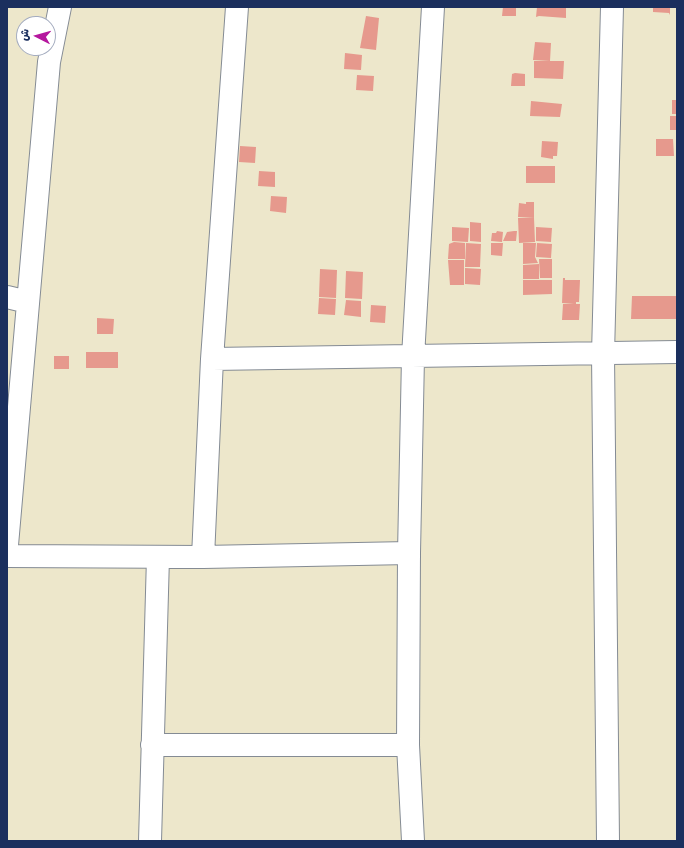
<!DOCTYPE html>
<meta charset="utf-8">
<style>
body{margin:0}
#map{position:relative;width:684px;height:848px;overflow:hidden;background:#ede7cb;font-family:"Shantell Sans","Playpen Sans Arabic",sans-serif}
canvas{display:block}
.frame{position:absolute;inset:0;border:8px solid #1b2f5e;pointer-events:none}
.north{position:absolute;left:16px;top:16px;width:40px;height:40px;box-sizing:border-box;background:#fff;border:1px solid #a4acbf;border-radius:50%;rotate:276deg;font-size:11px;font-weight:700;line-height:16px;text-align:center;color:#1b2f5e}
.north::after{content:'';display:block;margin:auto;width:14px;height:18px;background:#b5179e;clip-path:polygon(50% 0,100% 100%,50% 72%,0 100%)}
</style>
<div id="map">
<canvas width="684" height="848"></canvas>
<div class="frame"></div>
<div class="north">ش</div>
</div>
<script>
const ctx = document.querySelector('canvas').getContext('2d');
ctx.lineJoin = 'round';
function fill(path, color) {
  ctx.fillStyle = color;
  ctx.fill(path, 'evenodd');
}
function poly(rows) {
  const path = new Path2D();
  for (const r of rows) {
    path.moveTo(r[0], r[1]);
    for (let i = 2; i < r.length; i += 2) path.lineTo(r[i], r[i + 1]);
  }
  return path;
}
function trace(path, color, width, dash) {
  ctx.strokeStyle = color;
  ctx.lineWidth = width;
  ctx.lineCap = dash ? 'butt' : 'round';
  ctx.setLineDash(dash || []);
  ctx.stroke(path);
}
const building = poly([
 [503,7,516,7,516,16,502,16],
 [537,7,566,7,566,18,539,16,536,17],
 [653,7,670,7,670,15,669,13,653,12],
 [366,16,379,18,376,50,360,48],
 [535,42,551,43,550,61,533,60],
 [345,53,362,55,361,70,344,69],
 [534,61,564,61,563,79,534,78],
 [515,73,525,74,525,86,511,86,512,74],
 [357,75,374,76,373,91,356,90],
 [672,100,677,100,677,114,672,114],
 [531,101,562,104,560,117,530,116],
 [670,116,677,116,677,130,670,130],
 [656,139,673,139,674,156,656,156],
 [542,141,558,142,557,156,553,156,553,159,541,157],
 [240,146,256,147,255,163,239,162],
 [526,166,555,166,555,183,526,183],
 [259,171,275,172,275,187,258,186],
 [271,196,287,197,286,213,270,211],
 [526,202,534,202,534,218,518,217,519,203,526,204],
 [518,218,534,218,535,242,519,243],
 [470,222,481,223,481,242,470,241],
 [452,227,469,228,468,242,452,241],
 [536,227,552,228,551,242,536,241],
 [497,231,503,232,502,242,491,241,492,233,496,233],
 [514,231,517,231,516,241,503,241,507,232],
 [454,242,465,243,465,259,448,259,449,244],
 [466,243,481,244,480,267,465,267],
 [491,243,503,243,502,256,491,255],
 [523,243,536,243,535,257,538,263,523,264],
 [537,243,552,244,551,258,536,257],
 [539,259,552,259,552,278,540,278],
 [448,260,464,260,464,285,450,285],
 [539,264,539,279,523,279,523,265],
 [465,268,481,269,480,285,465,284],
 [320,269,337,270,336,298,319,297],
 [346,271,363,272,362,299,345,298],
 [563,278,565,278,565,280,580,280,579,302,576,302,576,304,580,304,579,320,562,320,563,304,574,304,562,303],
 [523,280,552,280,552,294,523,295],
 [632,296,677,296,677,319,631,319],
 [319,298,336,299,335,315,318,314],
 [346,300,361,301,361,317,344,315],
 [371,305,386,306,385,323,370,322],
 [97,318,114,319,113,334,97,334],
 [86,352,118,352,118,368,86,368],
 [54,356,69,356,69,369,54,369]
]);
const minor = poly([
 [7,297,28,302],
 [212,359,677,352],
 [7,545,49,62,60,7],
 [7,556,203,557,409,553],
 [203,557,212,359,237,7],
 [152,745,408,745],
 [150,841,158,557],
 [413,841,408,745,409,553,413,357,433,7],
 [608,841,603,354,612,7]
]);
fill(building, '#e6998d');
trace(minor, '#848b94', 24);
trace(minor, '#fff', 22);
</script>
